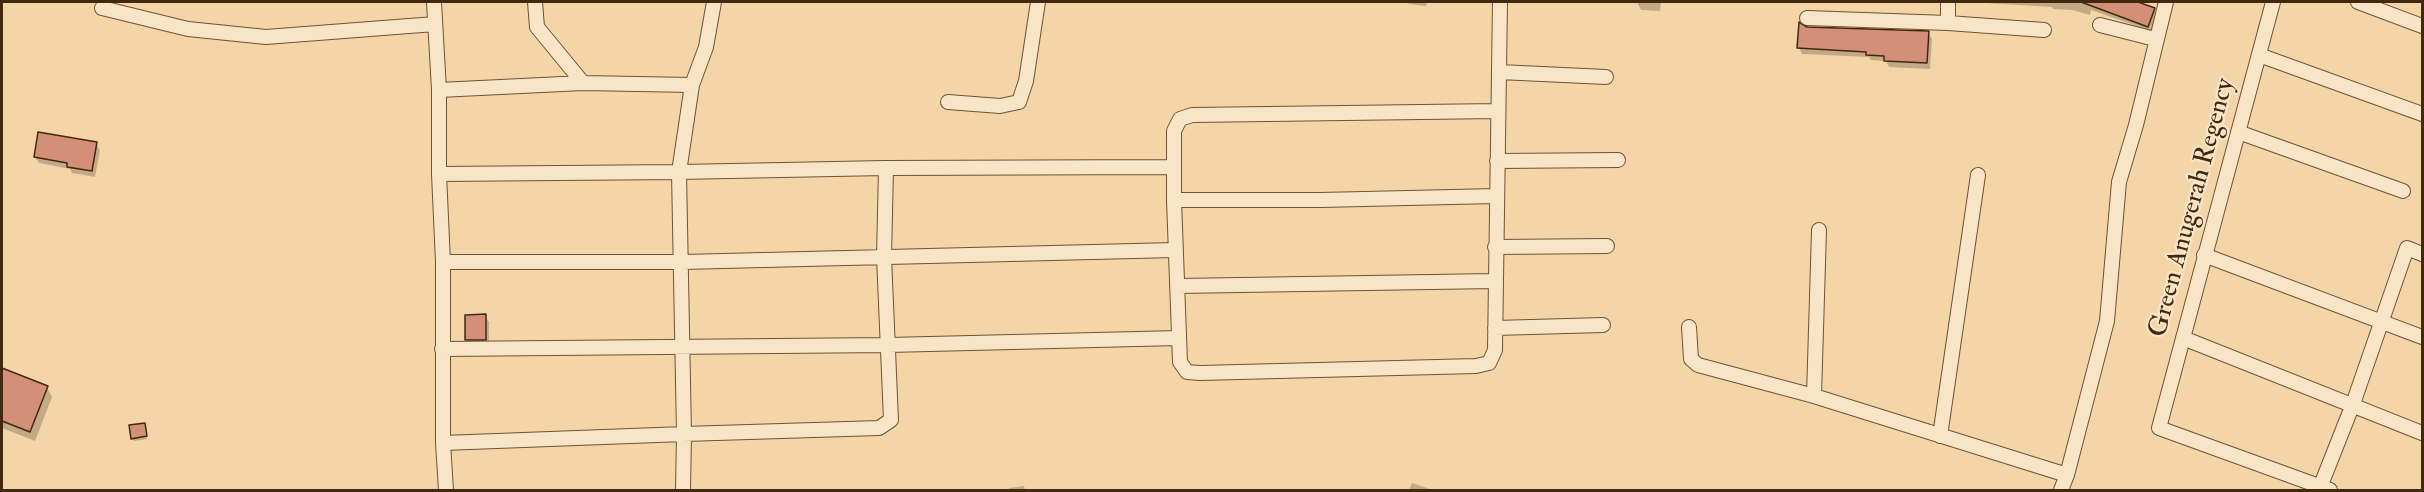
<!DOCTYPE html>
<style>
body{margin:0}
#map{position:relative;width:2424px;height:492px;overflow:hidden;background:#f4d5a8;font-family:"IM FELL Double Pica",serif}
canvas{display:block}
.frame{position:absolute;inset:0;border:3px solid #42280f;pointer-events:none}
</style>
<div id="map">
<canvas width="2424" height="492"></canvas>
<div class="frame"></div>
</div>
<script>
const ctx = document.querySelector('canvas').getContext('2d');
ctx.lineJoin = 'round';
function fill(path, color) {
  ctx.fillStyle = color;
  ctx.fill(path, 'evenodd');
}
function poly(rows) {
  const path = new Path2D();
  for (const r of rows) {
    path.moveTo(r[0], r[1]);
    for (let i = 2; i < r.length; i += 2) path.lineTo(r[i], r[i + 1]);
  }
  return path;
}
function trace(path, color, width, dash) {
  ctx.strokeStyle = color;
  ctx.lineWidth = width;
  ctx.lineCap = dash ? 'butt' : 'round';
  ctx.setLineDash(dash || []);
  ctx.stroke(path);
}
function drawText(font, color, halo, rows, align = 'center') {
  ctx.font = font + ' "IM FELL Double Pica",serif';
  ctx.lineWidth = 4.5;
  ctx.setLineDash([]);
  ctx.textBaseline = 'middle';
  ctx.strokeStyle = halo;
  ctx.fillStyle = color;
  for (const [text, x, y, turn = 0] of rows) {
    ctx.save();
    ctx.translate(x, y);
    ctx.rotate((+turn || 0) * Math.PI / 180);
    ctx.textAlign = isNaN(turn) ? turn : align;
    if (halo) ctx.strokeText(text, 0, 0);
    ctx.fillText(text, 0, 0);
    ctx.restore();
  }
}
const shadow = poly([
 [1407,2,1427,2,1426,6,1409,4],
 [1637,2,1661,2,1660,11,1641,10],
 [1969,2,2134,2,2154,10,2157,15,2151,31,2091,10,2090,15,2072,10,2053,9,2052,7],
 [1806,28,1928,33,1932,39,1930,69,1889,67,1886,61,1871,60,1869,57,1802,54,1799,48],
 [96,144,100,150,95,177,72,173,70,169,39,163,35,157],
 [485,316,489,322,489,346,470,346,467,339],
 [2,370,47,387,52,397,35,441,2,428],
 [145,427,147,439,134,441,132,438],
 [1412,483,1433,490,1409,490],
 [1024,486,1025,490,1009,490,1009,488]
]);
const building = poly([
 [2081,2,2138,2,2155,8,2148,27,2081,2],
 [1799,22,1807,27,1929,31,1927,63,1884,61,1884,56,1866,55,1866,52,1797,48,1799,22],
 [38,132,97,142,92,171,67,167,67,163,34,157,38,132],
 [486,314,486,340,465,340,465,315,486,314],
 [2,368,48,386,30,432,2,421,2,368],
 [145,423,147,436,131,439,129,425,145,423]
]);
const street = poly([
 [434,2,439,90],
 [535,2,537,27,583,83],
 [2273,2,2159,428,2330,490],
 [2358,2,2422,26],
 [102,8,188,29,266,37,435,24],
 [1807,18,1948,23,2044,30],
 [1948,23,1948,2],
 [2100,25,2155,39],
 [2259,55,2422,114],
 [1499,72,1606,77],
 [692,85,706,47,714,2],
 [948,102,1000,106,1019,102,1026,81,1038,2],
 [2238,132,2403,191],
 [1497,161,1618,160],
 [886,168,884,257,891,420,879,428,684,434,679,172,886,168],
 [886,168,1174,167],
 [439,174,679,172,692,85,583,83,439,90,439,174,443,262,443,443,446,490],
 [1496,196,1320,200,1174,200,1180,362,1187,372,1200,373,1476,366,1489,363,1495,350,1500,2],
 [1174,200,1174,131,1180,119,1192,115,1498,111],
 [1819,230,1814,396,2067,475],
 [1495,247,1607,246],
 [2204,255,2422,337],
 [443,262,682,262,1175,250],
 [1177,286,1495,281],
 [1689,327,1691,359,1698,365,1814,396],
 [1495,328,1603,325],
 [2183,338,2422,433],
 [442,349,888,345,1179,338],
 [1940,436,1978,175],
 [443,443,684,434,683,490],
 [2061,490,2067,475,2107,321,2119,182,2136,125,2166,2],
 [2319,490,2353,404,2407,248,2422,254]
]);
const streetNames = [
 ["Green Anugerah Regency",2193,208,-75]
];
fill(shadow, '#0003');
fill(building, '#d38f77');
trace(building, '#42280f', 1.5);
trace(street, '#6e5335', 16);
trace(street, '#f8e4c6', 14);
drawText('26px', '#42280f', '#f8e4c6', streetNames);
</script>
